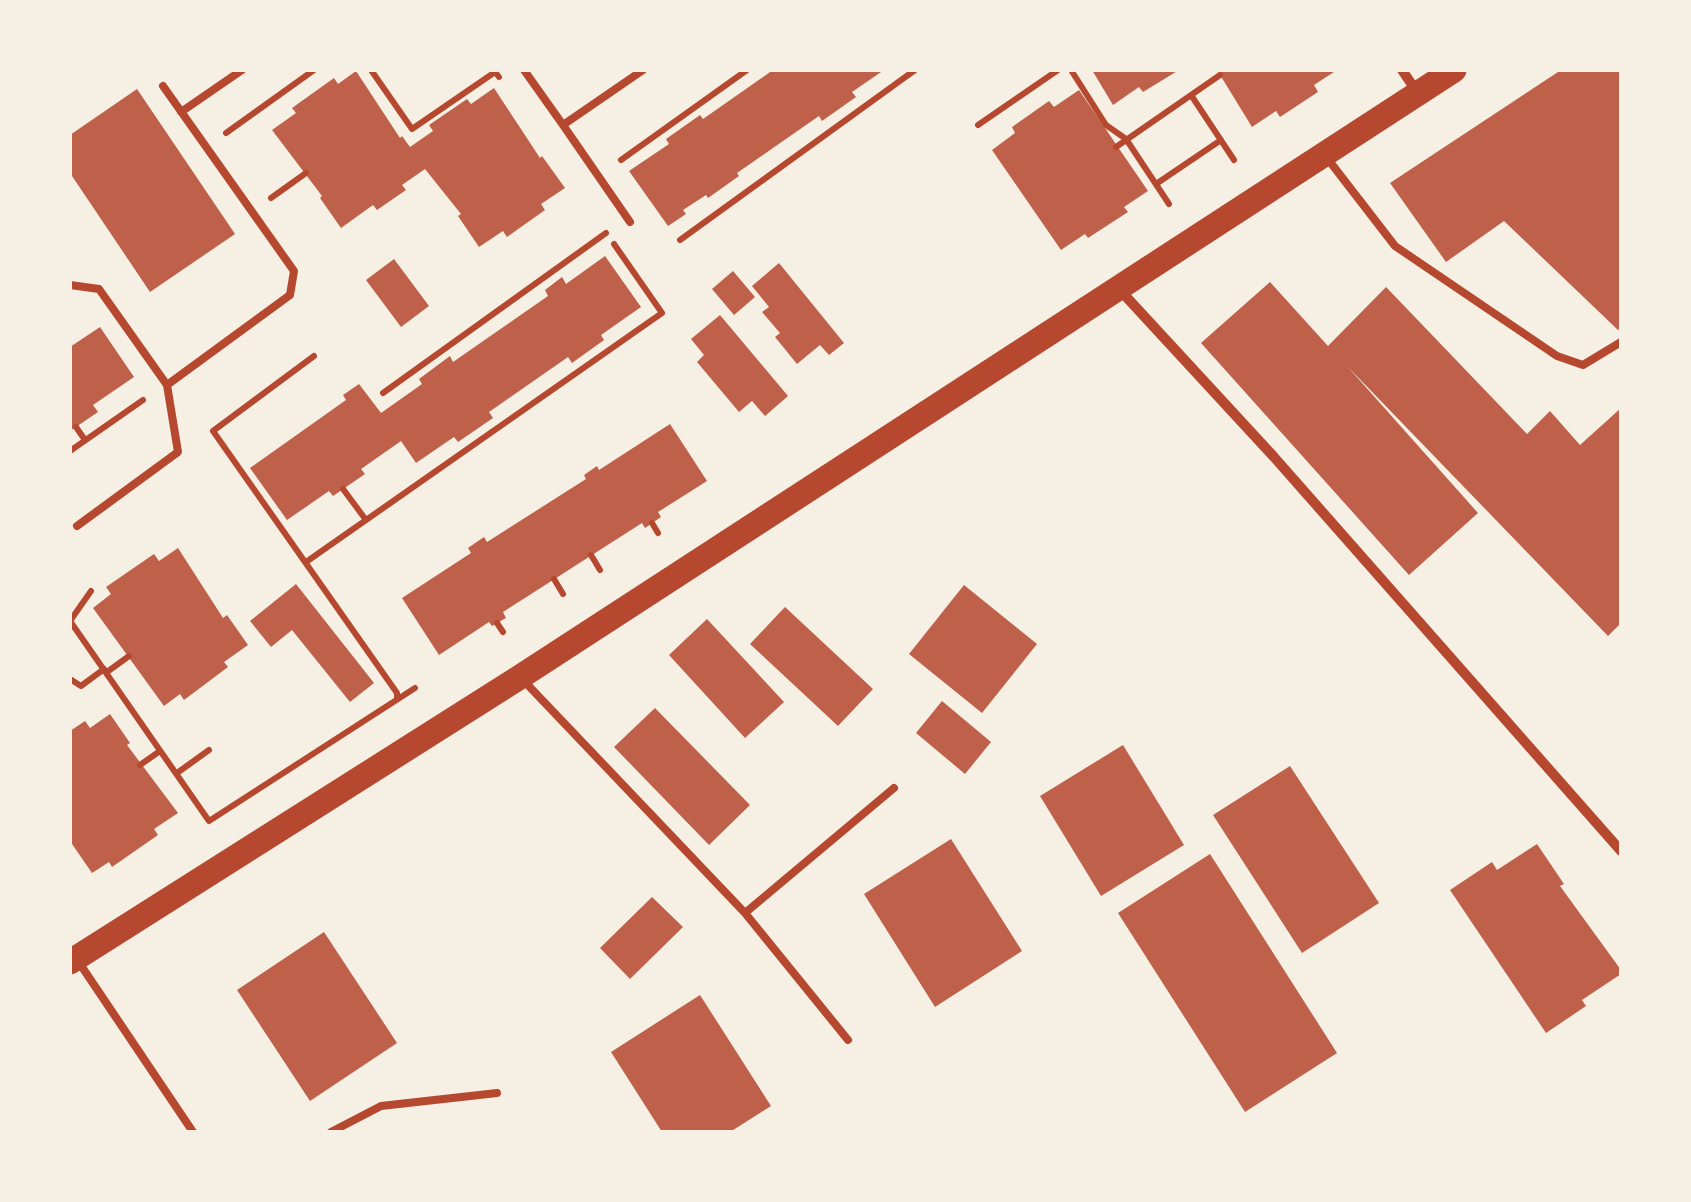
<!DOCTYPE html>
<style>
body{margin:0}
#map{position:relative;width:1691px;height:1202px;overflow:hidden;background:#f6efe4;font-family:"Archivo Narrow",sans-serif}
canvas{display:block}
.frame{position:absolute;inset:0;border:72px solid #f6efe4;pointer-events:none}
</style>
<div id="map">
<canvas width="1691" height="1202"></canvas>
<div class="frame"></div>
</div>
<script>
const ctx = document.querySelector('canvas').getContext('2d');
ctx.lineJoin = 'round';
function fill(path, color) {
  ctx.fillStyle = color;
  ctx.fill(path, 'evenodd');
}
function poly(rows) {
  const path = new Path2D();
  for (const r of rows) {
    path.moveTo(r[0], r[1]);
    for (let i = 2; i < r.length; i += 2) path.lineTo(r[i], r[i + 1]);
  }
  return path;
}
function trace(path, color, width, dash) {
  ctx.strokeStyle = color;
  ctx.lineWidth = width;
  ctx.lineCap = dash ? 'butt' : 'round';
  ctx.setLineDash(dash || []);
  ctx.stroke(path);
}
const building = poly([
 [773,70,884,70,852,92,856,97,822,121,819,116,737,173,739,176,708,198,706,195,683,210,686,214,668,226,629,171,669,144,666,139,700,115,703,119],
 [1092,70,1179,70,1143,92,1139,87,1113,105],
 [1217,70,1337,70,1314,85,1318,92,1280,117,1276,111,1252,127],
 [1561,70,1621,70,1621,328,1618,330,1504,221,1446,262,1390,183],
 [356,71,400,138,402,136,410,147,433,131,429,125,467,99,471,104,494,88,540,158,542,156,565,188,541,204,545,210,507,237,503,231,479,247,458,216,461,214,425,169,402,185,406,190,377,210,373,205,341,228,320,198,322,196,272,130,296,113,292,108,334,78,338,84],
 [137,89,235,234,150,292,70,173,70,135],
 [1079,90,1148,191,1124,207,1128,212,1088,238,1085,234,1061,250,992,150,1015,133,1012,127,1049,101,1054,107],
 [605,256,641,307,601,335,604,340,572,363,568,357,489,412,493,418,458,442,454,437,416,463,401,441,361,469,365,474,333,496,329,491,287,520,250,468,346,400,343,395,359,384,381,413,422,384,419,379,450,356,453,362,548,296,545,290,562,277,566,284],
 [394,259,429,306,401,327,366,280],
 [779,263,844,343,829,355,820,345,797,364,775,337,780,333,762,312,769,307,752,286],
 [733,271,755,297,734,315,712,289],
 [1270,282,1328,346,1386,287,1527,434,1550,411,1580,445,1621,408,1621,623,1608,636,1347,366,1478,513,1409,575,1201,343],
 [720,315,788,396,765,416,752,401,739,412,697,362,704,355,691,339],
 [100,327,134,377,93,405,98,412,70,431,70,347],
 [670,424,707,481,658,512,661,517,645,528,642,523,503,612,506,618,492,626,489,622,439,655,402,598,471,553,468,548,484,537,487,542,586,479,584,475,597,466,599,470],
 [178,548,223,618,227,615,248,645,224,662,228,667,184,700,180,694,164,706,93,608,111,594,106,587,154,554,159,561],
 [296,584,374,683,350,702,292,630,271,647,250,621],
 [964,585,1037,644,982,713,909,654],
 [785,607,873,689,838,726,750,644],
 [707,619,784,702,745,738,669,655],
 [942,701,991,742,965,774,916,733],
 [655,708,750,805,709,845,614,747],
 [110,714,130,743,127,745,178,813,154,829,158,835,112,867,109,862,92,873,70,841,70,731,85,721,90,728],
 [1123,745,1184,845,1101,896,1040,796],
 [1290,766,1379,903,1302,953,1213,815],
 [951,839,1022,951,935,1007,864,894],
 [1537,844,1564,884,1560,886,1621,970,1621,974,1582,1000,1586,1006,1546,1033,1450,890,1492,862,1497,870],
 [1210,854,1337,1053,1245,1112,1118,913],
 [652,897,683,927,630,979,600,948],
 [324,932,397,1043,310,1101,237,990],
 [700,995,771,1106,730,1132,662,1132,611,1052]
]);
const path = poly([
 [371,70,412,129,495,72,499,77],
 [1071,70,1106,125,1126,139,1169,204],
 [1191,95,1234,160],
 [978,125,1058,70],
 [226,133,314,70],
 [1116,147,1220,75],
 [621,160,747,70],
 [1156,184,1221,140],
 [271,198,306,173],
 [680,240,915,70],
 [314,356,213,431,397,693,397,698],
 [383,393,606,233],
 [76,427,85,440],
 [70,451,143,400],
 [343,489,366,520],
 [652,523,658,533],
 [591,555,600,570],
 [306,562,662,313,614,244],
 [554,579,563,594],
 [70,621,209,821,415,688],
 [70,621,91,591],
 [497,623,503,632],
 [107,672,129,656],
 [70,679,81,686,104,669],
 [140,765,160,751],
 [177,773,209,750]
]);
const service = poly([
 [524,70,563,125,643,70],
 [181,112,242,70],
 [563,125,630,222],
 [1327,158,1395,246,1557,356,1583,365,1621,342],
 [70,285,99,289,167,385],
 [77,526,178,452,167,385,290,295,294,271,163,86],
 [524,681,745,913,848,1040],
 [745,913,894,788],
 [78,961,193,1132],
 [331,1132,381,1106,497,1093]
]);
const minor = poly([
 [1402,70,1417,92],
 [1119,289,1274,457,1621,851]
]);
const primary = poly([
 [70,962,520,677,1454,70]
]);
fill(building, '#bf614a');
trace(path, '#b5482f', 6);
trace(service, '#b5482f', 8);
trace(minor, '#b5482f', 10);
trace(primary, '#b5482f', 25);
</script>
